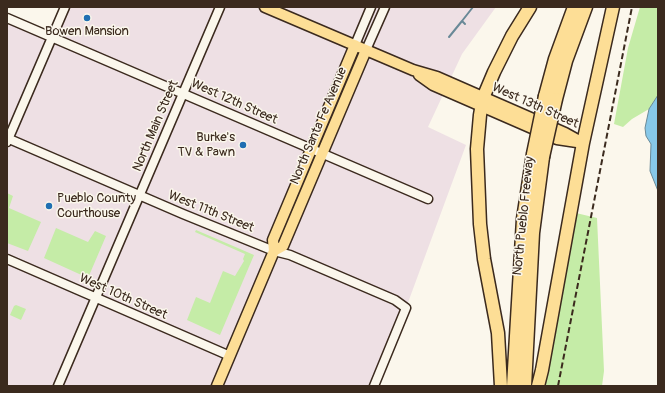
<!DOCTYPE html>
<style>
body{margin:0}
#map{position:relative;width:665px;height:393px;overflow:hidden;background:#fbf7ec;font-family:Pangolin,sans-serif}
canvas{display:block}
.frame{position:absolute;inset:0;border:8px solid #3b2a1e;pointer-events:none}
</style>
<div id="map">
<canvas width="665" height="393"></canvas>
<div class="frame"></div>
</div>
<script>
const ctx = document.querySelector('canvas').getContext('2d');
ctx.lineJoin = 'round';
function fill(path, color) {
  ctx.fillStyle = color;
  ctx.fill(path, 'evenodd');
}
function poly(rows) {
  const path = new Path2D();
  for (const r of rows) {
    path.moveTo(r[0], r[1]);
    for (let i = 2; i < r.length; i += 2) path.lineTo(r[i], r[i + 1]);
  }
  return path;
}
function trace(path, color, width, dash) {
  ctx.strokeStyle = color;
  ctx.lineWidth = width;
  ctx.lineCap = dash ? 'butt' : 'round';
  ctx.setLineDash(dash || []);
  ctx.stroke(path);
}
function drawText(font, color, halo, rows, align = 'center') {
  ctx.font = font + ' Pangolin,sans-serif';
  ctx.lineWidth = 3;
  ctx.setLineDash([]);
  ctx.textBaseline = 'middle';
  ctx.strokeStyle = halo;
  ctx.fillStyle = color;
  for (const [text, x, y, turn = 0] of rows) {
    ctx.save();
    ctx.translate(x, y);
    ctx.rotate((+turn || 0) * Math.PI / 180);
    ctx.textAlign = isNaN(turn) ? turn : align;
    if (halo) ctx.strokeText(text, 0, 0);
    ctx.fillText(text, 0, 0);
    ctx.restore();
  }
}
const built = poly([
 [65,7,496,7,462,54,428,127,466,145,406,308,374,386,7,386,7,18,52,38]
]);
const green = poly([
 [640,7,658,7,658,95,649,109,632,119,623,127,614,124,628,48],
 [7,193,13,196,9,208,41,222,28,251,7,243],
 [576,213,597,218,604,371,602,386,544,386],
 [56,228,88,242,95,231,106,236,88,278,44,258],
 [196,230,254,255,220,335,187,320,196,297,210,303,223,271,235,276,244,261,243,259,245,254,195,232],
 [16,305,26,309,21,320,10,315,14,306]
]);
const water = poly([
 [658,95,658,191,650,171,651,144,646,136,645,128,649,109,658,95]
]);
const stream = poly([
 [465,24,462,21,473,7],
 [449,37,462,21]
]);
const minor = poly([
 [7,18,428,199],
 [355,45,371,7],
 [366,50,385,7],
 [7,138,183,214,274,251,290,255,395,300,406,308,374,386],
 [7,142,65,7],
 [7,259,230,356],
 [58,386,220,7]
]);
const major = poly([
 [265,7,413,70,437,77,565,133,583,143],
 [419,75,433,85,557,139,577,142],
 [274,251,283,246,366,50],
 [217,386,274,251,273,240,355,45]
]);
const highway = poly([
 [545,96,555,59,574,7],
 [556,99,566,61,586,7],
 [501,386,498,333,484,259,480,224,477,149,480,115,483,98,494,72,512,36,530,7],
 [513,386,523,219,533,154],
 [525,386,533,233,543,157],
 [538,386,542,370,583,143,613,7]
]);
const rail = poly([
 [558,386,632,7]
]);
const highwayBridge = poly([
 [533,154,545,96],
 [543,157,556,99]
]);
const markers = [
 [87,18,4,"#1f6fb2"],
 [243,145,4,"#1f6fb2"],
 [49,206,4,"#1f6fb2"]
];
const poiNames = [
 ["Bowen Mansion",87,32],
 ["Burke's",235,138,"right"],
 ["TV & Pawn",235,153,"right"],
 ["Pueblo County",57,199,"left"],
 ["Courthouse",57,214,"left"]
];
const streetNames = [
 ["West 12th Street",234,102,24],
 ["West 13th Street",535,106,24],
 ["North Main Street",156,126,-67],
 ["North Santa Fe Avenue",319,126,-67],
 ["West 11th Street",211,212,22],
 ["North Pueblo Freeway",524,216,-84],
 ["West 10th Street",123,297,24]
];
fill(built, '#eee0e4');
fill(green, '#c5eca7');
fill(water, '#87c8e8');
trace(water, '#698997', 1);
trace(stream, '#698997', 2);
trace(minor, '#3b2a1e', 11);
trace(major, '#3b2a1e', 13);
trace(highway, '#3b2a1e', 15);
trace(minor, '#fbf7ec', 8);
trace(major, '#fdde96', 10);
trace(highway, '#fdde96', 12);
trace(rail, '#3b2a1e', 2, [6, 3]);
trace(highwayBridge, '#3b2a1e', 15, []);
trace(highwayBridge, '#fdde96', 12);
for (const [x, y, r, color] of markers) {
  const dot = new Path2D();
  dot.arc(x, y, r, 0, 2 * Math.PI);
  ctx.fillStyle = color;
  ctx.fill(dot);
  trace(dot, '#fbf7ec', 1.5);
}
drawText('13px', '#3b2a1e', '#fbf7ec', poiNames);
drawText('13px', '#3b2a1e', '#fbf7ec', streetNames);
</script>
